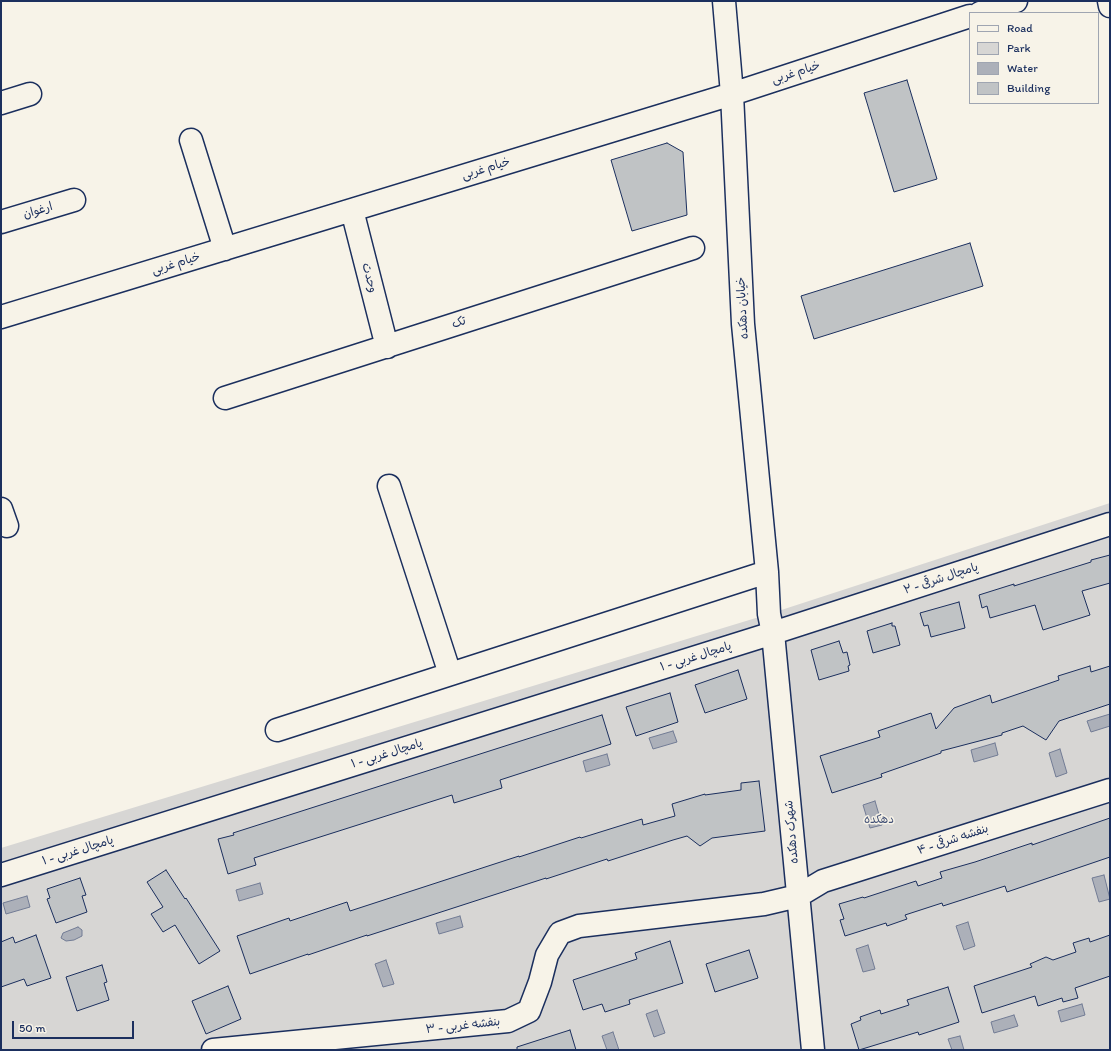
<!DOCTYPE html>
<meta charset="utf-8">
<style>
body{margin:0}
#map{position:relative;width:1111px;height:1051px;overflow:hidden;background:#f7f3e8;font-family:Itim,sans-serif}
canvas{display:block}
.frame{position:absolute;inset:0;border:2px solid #1b2f5e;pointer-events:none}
.legend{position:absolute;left:969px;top:12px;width:130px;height:92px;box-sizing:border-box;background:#f7f3e8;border:1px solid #9fa5b1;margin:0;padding:5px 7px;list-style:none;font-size:12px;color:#1b2f5e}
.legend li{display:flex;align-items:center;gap:8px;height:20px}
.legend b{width:20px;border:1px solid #9fa5b1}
.scale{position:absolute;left:12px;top:1021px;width:122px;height:18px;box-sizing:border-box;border:2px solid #1b2f5e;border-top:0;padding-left:5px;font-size:12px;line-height:14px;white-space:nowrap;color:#1b2f5e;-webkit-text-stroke:3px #f7f3e8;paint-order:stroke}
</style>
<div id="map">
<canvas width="1111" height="1051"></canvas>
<div class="frame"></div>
<ul class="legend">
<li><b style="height:5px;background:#f7f3e8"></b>Road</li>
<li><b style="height:11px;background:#d7d6d4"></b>Park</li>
<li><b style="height:11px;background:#acb0b9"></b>Water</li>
<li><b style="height:11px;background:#c0c3c5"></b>Building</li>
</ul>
<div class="scale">50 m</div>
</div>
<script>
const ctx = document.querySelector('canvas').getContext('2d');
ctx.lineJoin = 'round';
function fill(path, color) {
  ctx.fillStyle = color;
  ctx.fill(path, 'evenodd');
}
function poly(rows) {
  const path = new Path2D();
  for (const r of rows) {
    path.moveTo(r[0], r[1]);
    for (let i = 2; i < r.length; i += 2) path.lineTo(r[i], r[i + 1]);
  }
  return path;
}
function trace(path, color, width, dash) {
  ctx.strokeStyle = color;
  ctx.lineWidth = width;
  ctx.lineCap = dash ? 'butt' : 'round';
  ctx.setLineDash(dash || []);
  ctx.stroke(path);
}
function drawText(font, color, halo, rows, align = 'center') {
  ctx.font = font + ' Itim,"Playpen Sans Arabic",sans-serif';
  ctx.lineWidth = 3;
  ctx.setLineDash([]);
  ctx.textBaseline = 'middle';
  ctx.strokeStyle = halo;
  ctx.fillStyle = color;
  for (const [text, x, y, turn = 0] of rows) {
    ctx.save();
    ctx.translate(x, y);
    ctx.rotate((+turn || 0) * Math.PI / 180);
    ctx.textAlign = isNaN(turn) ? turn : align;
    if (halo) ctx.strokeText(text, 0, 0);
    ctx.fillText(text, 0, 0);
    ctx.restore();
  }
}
const green = poly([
 [1110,503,1110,1050,1,1050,1,848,769,614]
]);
const water = poly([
 [1110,714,1110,726,1091,732,1087,721,1110,714],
 [673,731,677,742,653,749,649,738,673,731],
 [995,743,998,755,974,762,971,750,995,743],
 [1060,749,1067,773,1056,777,1049,753,1060,749],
 [607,754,610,765,586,772,583,761,607,754],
 [875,801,882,825,870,828,863,805,875,801],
 [1104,875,1110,899,1099,902,1092,878,1104,875],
 [260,883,263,894,239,901,236,890,260,883],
 [27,896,30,907,6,914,3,903,27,896],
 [460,916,463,927,439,934,436,923,460,916],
 [968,922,975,946,964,950,956,926,968,922],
 [78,927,82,930,82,936,74,940,66,941,61,938,63,933,78,927],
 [868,945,875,969,863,972,856,949,868,945],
 [386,960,394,984,383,987,375,964,386,960],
 [1082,1004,1085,1015,1061,1022,1058,1011,1082,1004],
 [657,1010,665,1033,654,1037,646,1014,657,1010],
 [1014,1015,1018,1026,994,1033,991,1022,1014,1015],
 [613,1032,619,1050,607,1050,602,1036,613,1032],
 [960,1036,964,1050,952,1050,948,1039,960,1036]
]);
const building = poly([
 [907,80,937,179,894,192,864,93,907,80],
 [667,143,683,152,687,215,632,231,611,160,667,143],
 [970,243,983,286,814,339,801,296,970,243],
 [1110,555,1110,583,1082,591,1090,615,1043,630,1035,605,990,618,987,606,982,608,979,595,1014,584,1014,586,1091,562,1091,560,1110,555],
 [959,602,965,628,931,637,928,625,924,626,920,613,959,602],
 [892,623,892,626,895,626,900,645,873,653,867,631,892,623],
 [839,641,843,653,847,652,850,665,848,666,849,671,819,680,811,650,839,641],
 [1090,666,1091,672,1110,666,1110,704,1059,721,1046,740,1023,726,1002,733,1002,735,941,751,941,753,881,774,882,777,832,793,820,756,880,737,878,731,931,713,936,729,954,708,990,695,992,703,1059,680,1058,676,1090,666],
 [738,670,747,699,705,713,695,685,738,670],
 [670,693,678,722,636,736,626,707,670,693],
 [602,715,611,744,500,780,502,788,454,803,452,795,254,858,256,865,228,874,218,839,234,835,233,833,602,715],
 [759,781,765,831,712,838,700,846,687,836,673,840,608,861,607,859,546,879,546,878,367,936,367,935,308,955,308,954,250,974,237,936,289,918,290,921,347,902,350,911,519,856,519,857,580,837,581,838,642,819,643,825,675,816,672,804,705,794,705,795,741,790,741,783,759,781],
 [1110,818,1110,857,1007,892,1005,886,943,906,942,903,905,915,907,919,887,926,886,923,845,936,840,920,844,919,839,904,863,897,864,898,916,881,918,886,942,878,940,872,975,862,1032,843,1032,845,1110,818],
 [166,870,185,899,186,898,220,951,199,964,175,925,163,932,151,914,163,907,147,882,166,870],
 [80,878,86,895,82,896,87,912,56,923,47,899,50,898,47,889,80,878],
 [36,935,51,978,27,986,24,979,1,987,1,942,13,937,15,943,36,935],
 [1110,935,1110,976,1075,988,1078,998,1063,1002,1062,998,1038,1006,1035,996,982,1013,974,986,1032,967,1030,964,1046,957,1053,960,1076,952,1073,943,1089,938,1090,942,1110,935],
 [670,941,683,983,629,1000,630,1004,605,1012,602,1004,583,1010,573,980,637,959,635,953,670,941],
 [749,950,758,978,715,992,706,964,749,950],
 [102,965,107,982,104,983,109,1000,77,1011,66,977,102,965],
 [228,986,241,1019,206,1034,192,1001,228,986],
 [948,987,959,1022,919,1035,918,1032,859,1050,851,1024,861,1020,860,1017,880,1010,881,1014,909,1005,907,1000,948,987],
 [570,1030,576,1050,517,1050,517,1047,570,1030]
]);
const minor = poly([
 [724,1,732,94,743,324,767,572,769,614,773,633,813,1050],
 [1109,1,1110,6],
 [980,13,1016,1],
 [1,103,30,94],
 [191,140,225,249],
 [352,210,387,347],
 [1,222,74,200],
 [1,317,732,94,970,16],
 [225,398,693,248],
 [389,486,450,674],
 [1,509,7,526],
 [277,730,767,572],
 [1,875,773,633,1110,524],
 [213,1050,508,1021,529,1011,540,982,547,955,560,933,579,926,764,904,798,896,823,881,1110,790]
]);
const streetNames = [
 ["خیام غربی",796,73,-18],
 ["خیام غربی",486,169,-17],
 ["ارغوان",38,211,-17],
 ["خیام غربی",176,264,-17],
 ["وحدت",369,278,75],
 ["خیابان دهکده",743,308,-93],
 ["تک",459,323,-18],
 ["پامچال شرقی - ۲",941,579,-18],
 ["پامچال غربی - ۱",696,657,-17],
 ["پامچال غربی - ۱",387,754,-17],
 ["شهرک دهکده",792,832,-95],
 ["بنفشه شرقی - ۴",953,840,-18],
 ["پامچال غربی - ۱",78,851,-17],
 ["بنفشه غربی - ۳",463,1026,-6]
];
const parkNames = [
 ["دهکده",879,820]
];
fill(green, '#d7d6d4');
fill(water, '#acb0b9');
trace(water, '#727c95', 1);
fill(building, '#c0c3c5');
trace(building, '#1b2f5e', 1);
trace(minor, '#1b2f5e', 25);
trace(minor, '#f7f3e8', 22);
drawText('12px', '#1b2f5e', '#f7f3e8', streetNames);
drawText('12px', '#415076', '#f7f3e8', parkNames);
</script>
